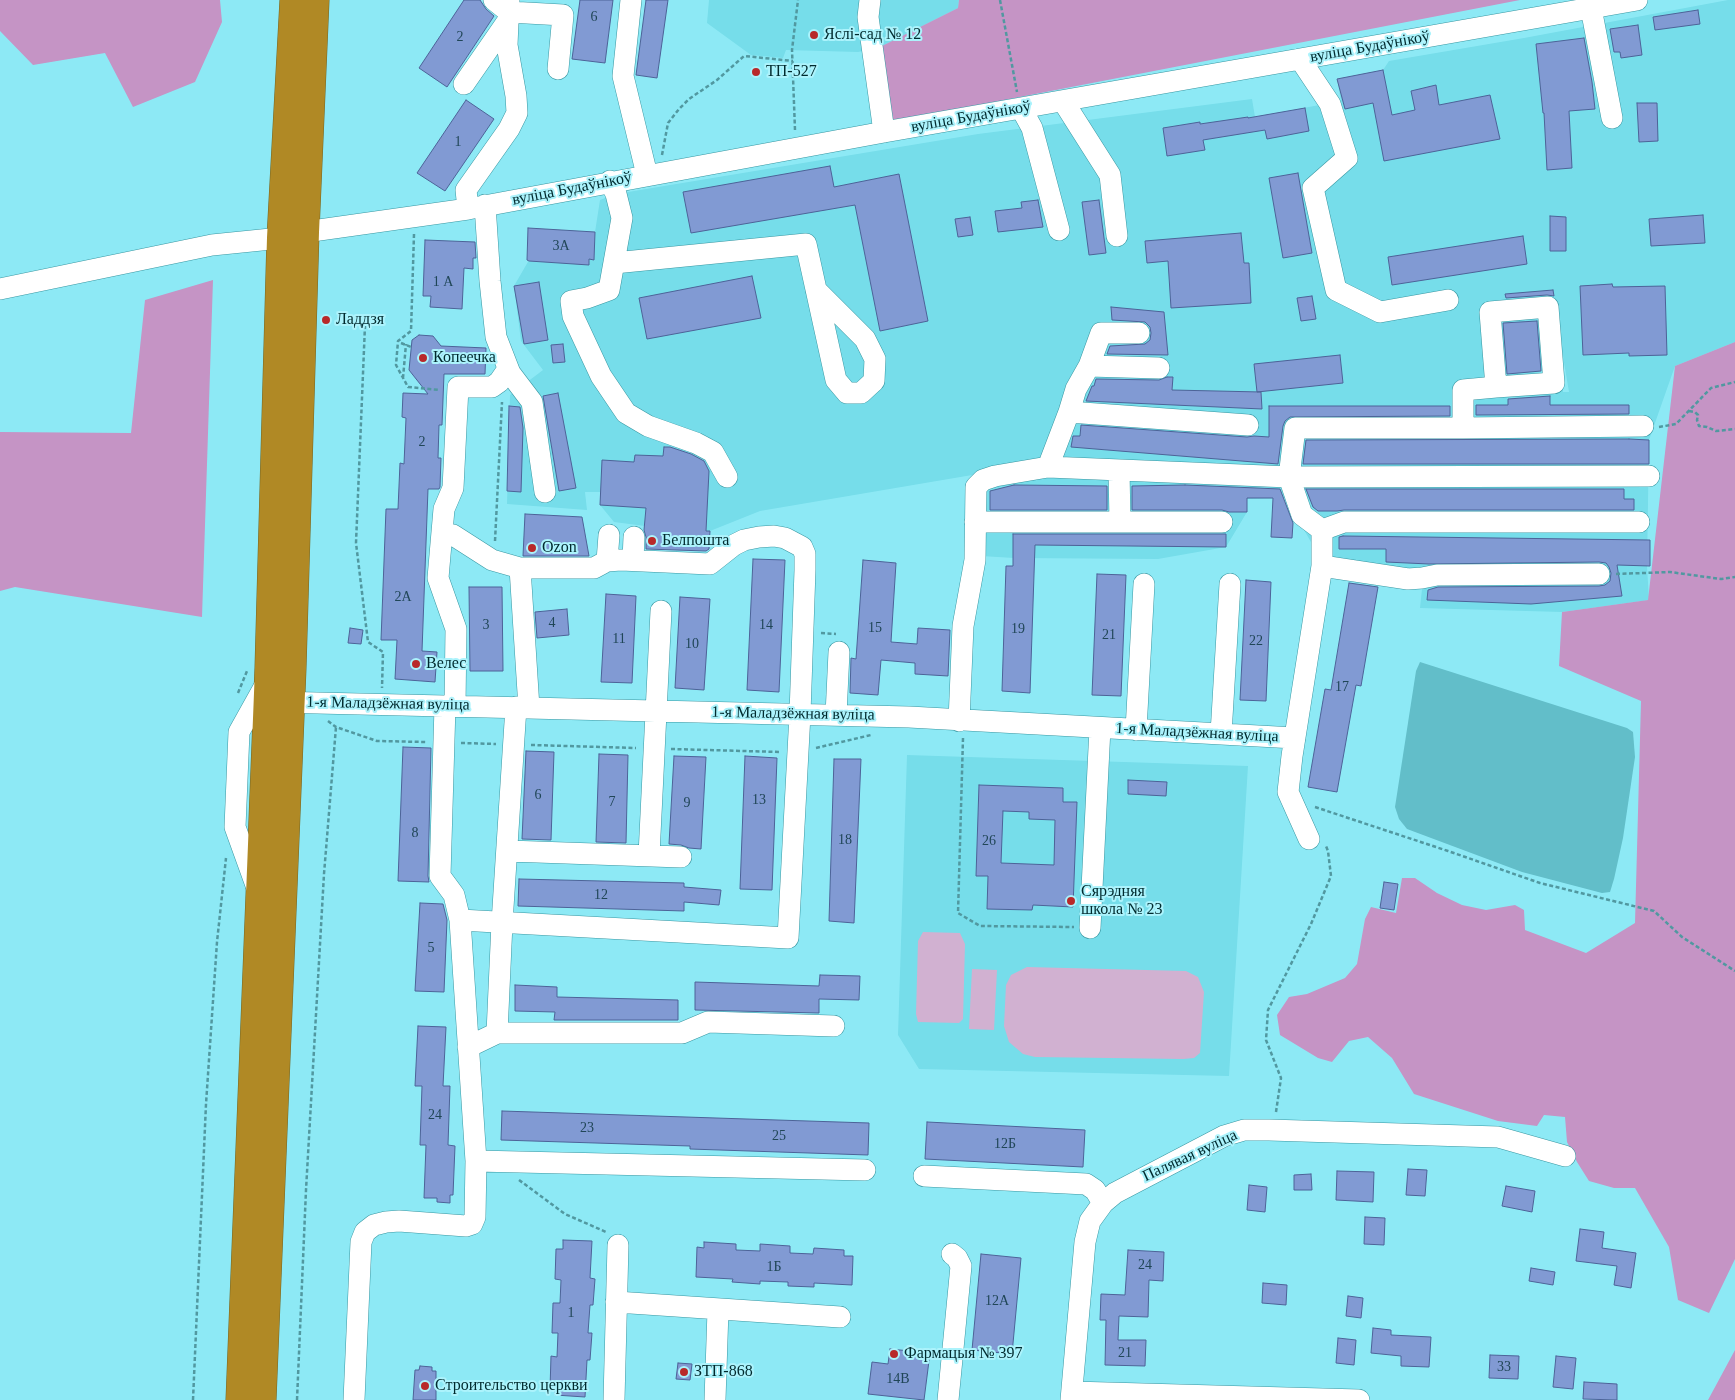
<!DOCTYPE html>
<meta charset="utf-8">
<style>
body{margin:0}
canvas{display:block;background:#8de9f5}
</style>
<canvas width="1735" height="1400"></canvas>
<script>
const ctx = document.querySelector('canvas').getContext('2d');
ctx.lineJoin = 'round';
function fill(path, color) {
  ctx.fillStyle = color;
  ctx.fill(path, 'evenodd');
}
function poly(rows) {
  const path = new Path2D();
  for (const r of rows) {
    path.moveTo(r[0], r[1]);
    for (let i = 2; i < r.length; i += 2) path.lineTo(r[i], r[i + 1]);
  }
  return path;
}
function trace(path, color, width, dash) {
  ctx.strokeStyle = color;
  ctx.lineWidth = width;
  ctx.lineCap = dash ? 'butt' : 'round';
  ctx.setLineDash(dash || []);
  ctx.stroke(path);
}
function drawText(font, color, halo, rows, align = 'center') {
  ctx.font = font + ' Georgia,serif';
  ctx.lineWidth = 4;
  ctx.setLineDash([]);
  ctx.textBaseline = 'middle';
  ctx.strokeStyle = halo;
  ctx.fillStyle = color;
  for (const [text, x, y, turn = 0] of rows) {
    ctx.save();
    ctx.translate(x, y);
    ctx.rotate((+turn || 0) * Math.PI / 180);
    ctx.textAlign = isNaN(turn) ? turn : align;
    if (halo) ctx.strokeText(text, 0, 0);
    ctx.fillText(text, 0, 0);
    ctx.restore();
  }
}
const built = poly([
 [709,0,959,0,958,8,880,47,858,52,786,50,783,58,751,55,707,23],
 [1728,0,1735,0,1735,342,1675,366,1649,440,1647,566,1649,600,1562,612,1420,608,1422,589,1316,551,1286,498,1247,499,1247,512,1226,547,1158,559,1014,558,981,556,984,473,760,511,710,531,645,526,614,522,600,505,600,492,585,492,587,510,507,504,510,395,543,370,521,341,514,286,529,260,589,264,589,259,594,260,595,232,600,200,616,194,978,134,1252,99,1255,117,1341,101,1337,79,1383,70,1389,61,1524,38],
 [1556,315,1569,392,1563,392],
 [907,755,1248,766,1229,1076,919,1069,898,1035]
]);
const green = poly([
 [923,932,960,933,965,944,963,1019,959,1023,918,1022,916,1014,918,941],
 [1027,967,1186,971,1198,977,1204,992,1200,1053,1194,1058,1183,1059,1035,1057,1023,1054,1009,1042,1004,1026,1006,985,1011,975],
 [972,969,997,970,994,1030,969,1029]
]);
const forest = poly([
 [0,0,220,0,222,22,195,82,133,107,105,53,33,65,0,31],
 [959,0,1520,0,891,122,880,47,958,8],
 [213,280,202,617,15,587,0,591,0,432,131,433,145,300],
 [1735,342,1735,1259,1709,1313,1678,1300,1669,1247,1635,1188,1614,1188,1589,1181,1577,1162,1567,1142,1565,1117,1544,1115,1537,1126,1498,1121,1414,1094,1392,1058,1368,1037,1349,1041,1332,1062,1318,1058,1280,1035,1277,1015,1289,997,1307,994,1345,978,1357,964,1365,919,1371,907,1396,913,1402,878,1415,878,1437,893,1462,905,1486,910,1515,905,1524,910,1525,930,1586,953,1635,923,1641,701,1559,666,1562,612,1648,600,1675,366],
 [1735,1350,1735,1400,1708,1400]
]);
const water = poly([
 [1420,662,1627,728,1633,732,1635,757,1623,838,1614,879,1610,892,1602,893,1522,872,1407,829,1399,819,1395,807,1416,671]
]);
const building = poly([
 [464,0,480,0,486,9,494,16,447,87,419,68,464,0],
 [580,0,613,0,605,63,572,59,580,0],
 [646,0,668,0,657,78,636,75,646,0],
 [1698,10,1700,24,1655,30,1653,17,1698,10],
 [1638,25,1642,55,1621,58,1620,52,1614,52,1610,29,1638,25],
 [1584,38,1592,82,1595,109,1569,111,1572,168,1547,170,1544,113,1543,113,1536,44,1584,38],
 [1383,70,1392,115,1415,110,1411,91,1436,85,1439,105,1490,95,1500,139,1384,161,1373,103,1345,109,1337,79,1383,70],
 [466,100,494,119,445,191,417,173,466,100],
 [1637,103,1657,103,1658,141,1639,142,1637,103],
 [1305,108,1309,131,1267,139,1265,130,1203,140,1205,150,1167,156,1163,128,1200,122,1200,124,1248,117,1248,118,1305,108],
 [830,166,834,187,899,174,928,321,880,331,855,205,691,233,683,192,830,166],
 [1298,173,1312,253,1283,258,1269,178,1298,173],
 [1038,200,1043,227,998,232,995,211,1022,208,1021,202,1038,200],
 [1099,200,1106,253,1089,255,1082,202,1099,200],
 [1703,215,1705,243,1651,246,1649,219,1703,215],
 [1550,216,1566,217,1566,251,1550,251,1550,216],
 [970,217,973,235,958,237,955,219,970,217],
 [528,228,595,232,594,260,589,259,589,265,529,261,527,260,528,228],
 [1241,233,1244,263,1249,263,1251,303,1171,308,1168,261,1147,263,1145,241,1241,233],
 [1523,236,1527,264,1392,285,1388,257,1523,236],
 [425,240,475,242,476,258,473,258,473,269,464,268,462,309,430,307,431,296,423,296,425,240],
 [752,276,761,318,647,339,639,298,752,276],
 [539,282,548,340,524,344,514,286,539,282],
 [1612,284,1613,287,1665,286,1667,355,1629,356,1629,353,1583,355,1580,286,1612,284],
 [1553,290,1554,296,1547,295,1506,298,1505,294,1553,290],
 [1312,296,1316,319,1301,321,1297,298,1312,296],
 [1111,307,1164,312,1168,355,1107,354,1110,346,1145,344,1150,340,1151,333,1150,327,1145,322,1112,320,1111,307],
 [1537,321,1541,371,1507,374,1503,323,1537,321],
 [419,335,433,336,441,346,486,348,485,374,444,374,442,425,439,425,438,458,441,458,440,487,439,489,428,489,422,651,437,652,435,682,395,679,397,640,381,640,386,509,398,509,400,463,404,464,406,418,402,417,403,393,428,394,409,370,412,340,419,335],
 [563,344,565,362,553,363,551,345,563,344],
 [1340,355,1343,383,1257,392,1254,364,1340,355],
 [1167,377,1173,377,1172,390,1261,392,1262,409,1086,401,1092,386,1094,386,1096,379,1159,380,1167,377],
 [558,393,576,488,559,491,543,396,558,393],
 [1550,396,1550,405,1629,405,1629,414,1476,415,1476,405,1508,405,1508,399,1550,396],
 [509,406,520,407,523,428,521,492,507,491,509,406],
 [1269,406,1450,406,1450,416,1290,417,1285,421,1283,426,1278,464,1071,447,1073,436,1080,436,1081,425,1247,437,1254,436,1269,437,1269,406],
 [1629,439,1649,440,1649,464,1303,464,1306,440,1629,439],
 [664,447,670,447,691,454,704,461,709,471,706,531,710,531,709,549,706,551,646,549,646,537,644,530,646,508,600,505,602,460,634,462,635,455,663,456,664,447],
 [1014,485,1107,486,1107,510,990,510,990,491,1014,485],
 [1185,485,1280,489,1293,523,1292,538,1271,537,1273,498,1247,498,1247,512,1229,512,1222,510,1132,510,1132,486,1185,485],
 [1306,489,1624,489,1624,499,1634,499,1634,510,1344,510,1337,511,1318,511,1313,507,1306,489],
 [525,514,582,517,589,556,523,556,525,514],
 [1013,534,1226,534,1226,547,1035,545,1030,693,1002,691,1006,566,1013,566,1013,534],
 [1343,536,1650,540,1650,566,1617,565,1622,596,1531,604,1427,600,1428,590,1438,587,1599,586,1605,585,1610,581,1611,573,1609,567,1606,563,1599,562,1429,564,1386,562,1386,549,1339,549,1339,537,1343,536],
 [753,559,785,560,779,692,747,690,753,559],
 [863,560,896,563,891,642,917,644,918,628,950,630,948,676,915,674,915,663,881,660,878,695,850,693,851,658,856,659,863,560],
 [1097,574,1126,575,1121,696,1092,695,1097,574],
 [1246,580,1271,582,1266,701,1240,700,1246,580],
 [1349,583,1378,587,1361,686,1356,685,1337,792,1308,787,1325,689,1331,690,1349,583],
 [469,587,502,587,503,671,470,671,469,587],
 [606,594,636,596,632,683,601,682,606,594],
 [680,597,710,599,704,690,675,688,680,597],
 [567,609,569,635,537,638,535,612,567,609],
 [350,628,363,630,361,644,348,643,350,628],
 [403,747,431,748,428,876,429,882,398,881,403,747],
 [526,751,554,752,551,840,522,839,526,751],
 [599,754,628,755,626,843,596,842,599,754],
 [674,756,706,757,701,849,689,848,681,845,669,844,674,756],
 [745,756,777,758,772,890,740,889,745,756],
 [834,759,861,759,854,923,829,921,834,759],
 [1128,780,1167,782,1166,796,1128,794,1128,780],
 [979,785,1063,788,1063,802,1077,802,1073,907,1033,905,1032,910,987,909,988,876,976,876,979,785],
 [1003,811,1029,812,1029,819,1055,820,1054,865,1001,863,1003,811],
 [519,879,684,883,684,887,721,890,719,905,684,902,684,911,518,906,519,879],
 [1384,882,1398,884,1394,910,1380,908,1384,882],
 [420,903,443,904,447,920,444,992,415,991,420,903],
 [820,975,860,976,859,1000,819,999,819,1013,695,1010,695,982,819,986,820,975],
 [515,985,557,987,557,997,678,1000,678,1020,554,1020,555,1012,515,1011,515,985],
 [418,1026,446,1027,443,1086,450,1086,448,1145,455,1146,453,1195,450,1195,450,1203,437,1202,437,1198,424,1198,426,1145,420,1145,422,1086,415,1086,418,1026],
 [502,1111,869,1123,868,1155,690,1149,690,1146,501,1140,502,1111],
 [927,1122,1085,1130,1083,1167,925,1159,927,1122],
 [1408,1169,1427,1170,1425,1196,1406,1195,1408,1169],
 [1337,1171,1374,1172,1373,1202,1336,1200,1337,1171],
 [1311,1174,1312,1190,1294,1190,1294,1175,1311,1174],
 [1249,1185,1267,1187,1265,1212,1247,1210,1249,1185],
 [1506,1186,1535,1191,1532,1212,1502,1206,1506,1186],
 [1365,1217,1385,1218,1384,1245,1364,1244,1365,1217],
 [1580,1229,1604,1232,1602,1248,1636,1253,1631,1288,1614,1285,1617,1266,1576,1261,1580,1229],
 [563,1240,592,1241,590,1278,595,1279,593,1305,590,1305,588,1333,592,1333,590,1360,587,1360,585,1397,555,1395,555,1389,550,1389,551,1356,557,1357,558,1333,552,1333,553,1303,560,1303,561,1280,555,1279,556,1249,563,1249,563,1240],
 [704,1242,736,1244,736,1250,760,1251,760,1244,790,1246,790,1253,813,1254,814,1248,844,1250,844,1256,853,1256,852,1285,814,1283,814,1287,788,1286,788,1282,760,1281,760,1284,732,1282,733,1279,696,1277,697,1247,704,1248,704,1242],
 [1128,1250,1164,1252,1163,1281,1149,1280,1148,1317,1119,1316,1118,1340,1146,1340,1145,1366,1105,1365,1106,1320,1100,1320,1101,1294,1125,1295,1128,1250],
 [981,1254,1021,1258,1012,1354,972,1350,981,1254],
 [1531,1268,1555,1272,1553,1285,1529,1281,1531,1268],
 [1263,1283,1287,1285,1286,1305,1262,1303,1263,1283],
 [1348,1296,1363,1298,1361,1318,1346,1316,1348,1296],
 [1373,1328,1391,1330,1391,1335,1431,1337,1429,1367,1401,1366,1401,1356,1371,1353,1373,1328],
 [1338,1338,1356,1340,1354,1365,1336,1363,1338,1338],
 [890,1349,930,1353,924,1400,868,1394,872,1362,888,1364,890,1349],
 [1490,1355,1519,1356,1518,1379,1489,1378,1490,1355],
 [1556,1356,1576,1358,1573,1389,1553,1387,1556,1356],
 [678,1363,692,1364,690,1380,676,1379,678,1363],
 [420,1366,432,1367,432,1371,436,1371,436,1400,413,1400,415,1370,419,1370,420,1366],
 [1584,1382,1617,1384,1617,1400,1583,1399,1584,1382]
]);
const path = poly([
 [1000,0,1017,92],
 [795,130,792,50,798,0],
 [662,155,668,123,679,109,689,99,717,80,744,56,793,61],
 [414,234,411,331,398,341,396,365,408,387,440,390],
 [365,325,356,543,368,642,383,652,382,688],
 [401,343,411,347],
 [403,378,406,344],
 [1689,411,1695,412,1698,415,1697,420,1699,426,1707,427,1716,431,1735,429],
 [1659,427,1676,424,1711,388,1735,382],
 [495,541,502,402],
 [1616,574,1670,572,1721,579,1735,577],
 [821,633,836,634],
 [238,693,247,671],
 [328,721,336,727,377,741,426,742],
 [963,738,958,913,980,926,1074,927],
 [461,743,496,744],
 [531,745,636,748],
 [816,748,871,735],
 [671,749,781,752],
 [1315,807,1448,851,1540,883,1654,911,1682,937,1735,971],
 [1276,1112,1281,1078,1266,1040,1268,1010,1311,924,1331,876,1328,851,1326,846],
 [519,1180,565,1214,606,1232],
 [193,1400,206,1104,217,942,226,858],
 [297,1400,306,1190,324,874,336,727]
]);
const minor = poly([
 [494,0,509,12,563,15,558,69],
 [631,0,623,76,647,175],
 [870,0,868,17,884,132],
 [1591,8,1612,118],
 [1300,59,1330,104,1347,158,1313,188,1336,290,1380,312,1448,300],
 [464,84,509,19],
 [1063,101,1110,175,1117,236],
 [1021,108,1032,128,1059,230],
 [610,181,616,194,622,218,609,290,587,298,571,301,573,316,601,376,626,413,648,426,696,443,713,452,727,477],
 [485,205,490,281,496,337,510,373,532,402,545,492],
 [468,209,466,190,509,129,517,113,516,96,507,45,509,0],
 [614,263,806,244,836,380,847,393,861,393,874,381,875,359,865,339,816,290],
 [0,289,212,245,281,238,305,232,468,209,884,132,1637,0],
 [1089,366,1101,333,1139,333],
 [1069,412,1076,389,1089,366,1159,368],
 [1463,428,1643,426],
 [1048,467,1069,412,1248,425],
 [1119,470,1120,522],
 [975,522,1222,522],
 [1322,530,1344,522,1639,522],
 [442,534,453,535,492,560,520,568],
 [633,560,634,537],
 [607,561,609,535],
 [1322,566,1408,579,1422,578,1437,575,1599,574],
 [275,702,909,717,1295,738],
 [455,706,456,629,438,578,444,509,453,488,458,387,492,387,499,382,508,369],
 [836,715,839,652],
 [959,721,963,626,975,560,976,487,983,480,995,476,1048,467,1289,477,1649,476],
 [1136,730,1144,584],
 [1221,734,1230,584],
 [1309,839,1288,792,1292,756,1322,566,1322,530,1302,515,1289,477,1295,428,1463,428,1463,390,1496,387,1490,312,1548,307,1554,383,1496,387],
 [508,851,681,857],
 [649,855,661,611],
 [257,888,235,827,239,732,268,680],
 [460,920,788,938,800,714,805,570,805,554,802,547,785,538,774,536,759,537,744,540,734,545,710,564,621,560,607,561,594,568,520,568,529,708],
 [1090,928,1100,728],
 [497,1033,502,923,516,707],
 [468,1047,497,1033,682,1033,708,1022,834,1026],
 [476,1161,865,1170],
 [924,1176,1086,1184,1095,1190,1103,1203],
 [616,1302,840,1317],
 [1072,1392,1359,1400],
 [354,1400,361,1242,365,1232,374,1225,386,1222,399,1221,466,1226,472,1224,475,1217,476,1161,460,920,454,895,440,876,445,706],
 [614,1400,618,1245],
 [715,1400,718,1310],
 [948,1400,961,1266,957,1258,952,1254],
 [1071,1400,1085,1242,1090,1221,1103,1203,1115,1193,1224,1136,1244,1130,1269,1130,1498,1137,1565,1156]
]);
const highway = poly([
 [240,1400,269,668,281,238,294,0],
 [262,1400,292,668,305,232,315,0]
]);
const markers = [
 [814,35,5,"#b8292a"],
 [756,72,5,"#b8292a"],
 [326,320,5,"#b8292a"],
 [423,358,5,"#b8292a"],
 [652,541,5,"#b8292a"],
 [532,548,5,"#b8292a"],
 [416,664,5,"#b8292a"],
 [1071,901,5,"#b8292a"],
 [894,1354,5,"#b8292a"],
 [684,1372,5,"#b8292a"],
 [425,1386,5,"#b8292a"]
];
const numberNames = [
 ["6",594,17],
 ["2",460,37],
 ["1",458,142],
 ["3А",561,246],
 ["1 А",443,282],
 ["2",422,442],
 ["2А",403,597],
 ["4",552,623],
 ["3",486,625],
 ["14",766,625],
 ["15",875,628],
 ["19",1018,629],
 ["21",1109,635],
 ["11",619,639],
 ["22",1256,641],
 ["10",692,644],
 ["17",1342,687],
 ["6",538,795],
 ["13",759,800],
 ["7",612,802],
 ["9",687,803],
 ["8",415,833],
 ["18",845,840],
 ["26",989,841],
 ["12",601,895],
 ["5",431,948],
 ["24",435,1115],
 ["23",587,1128],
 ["25",779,1136],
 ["12Б",1005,1144],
 ["24",1145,1265],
 ["1Б",774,1267],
 ["12А",997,1301],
 ["1",571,1313],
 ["21",1125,1353],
 ["33",1504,1367],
 ["14В",898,1379]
];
const poiNames = [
 ["Яслі-сад № 12",824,35],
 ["ТП-527",766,72],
 ["Ладдзя",336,320],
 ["Копеечка",433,358],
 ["Белпошта",662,541],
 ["Ozon",542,548],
 ["Велес",426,664],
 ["Сярэдняя",1081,892],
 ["школа № 23",1081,910],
 ["Фармацыя № 397",904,1354],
 ["ЗТП-868",694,1372],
 ["Строительство церкви",435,1386]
];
const streetNames = [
 ["вуліца Будаўнікоў",1370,47,-10],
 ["вуліца Будаўнікоў",971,117,-10],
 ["вуліца Будаўнікоў",572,189,-11],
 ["1-я Маладзёжная вуліца",388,704,1],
 ["1-я Маладзёжная вуліца",793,714,1],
 ["1-я Маладзёжная вуліца",1197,733,3],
 ["Палявая вуліца",1190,1156,-25]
];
fill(built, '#76ddea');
fill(green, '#d1b1d1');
fill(forest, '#c594c5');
fill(water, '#62bec9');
fill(building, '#819ad3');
trace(building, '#4d6398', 1);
trace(minor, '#3897a2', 22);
trace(highway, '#726828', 29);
trace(path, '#5198a0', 2.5, [4, 2.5]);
trace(minor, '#fff', 21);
trace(highway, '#b08925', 28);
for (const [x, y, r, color] of markers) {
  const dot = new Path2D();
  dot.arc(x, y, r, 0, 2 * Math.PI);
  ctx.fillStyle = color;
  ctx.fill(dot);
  trace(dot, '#acf3fc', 2);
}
drawText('14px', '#204657', null, numberNames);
drawText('16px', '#002a2e', '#acf3fc', poiNames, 'left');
drawText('16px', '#002a2e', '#acf3fc', streetNames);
</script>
